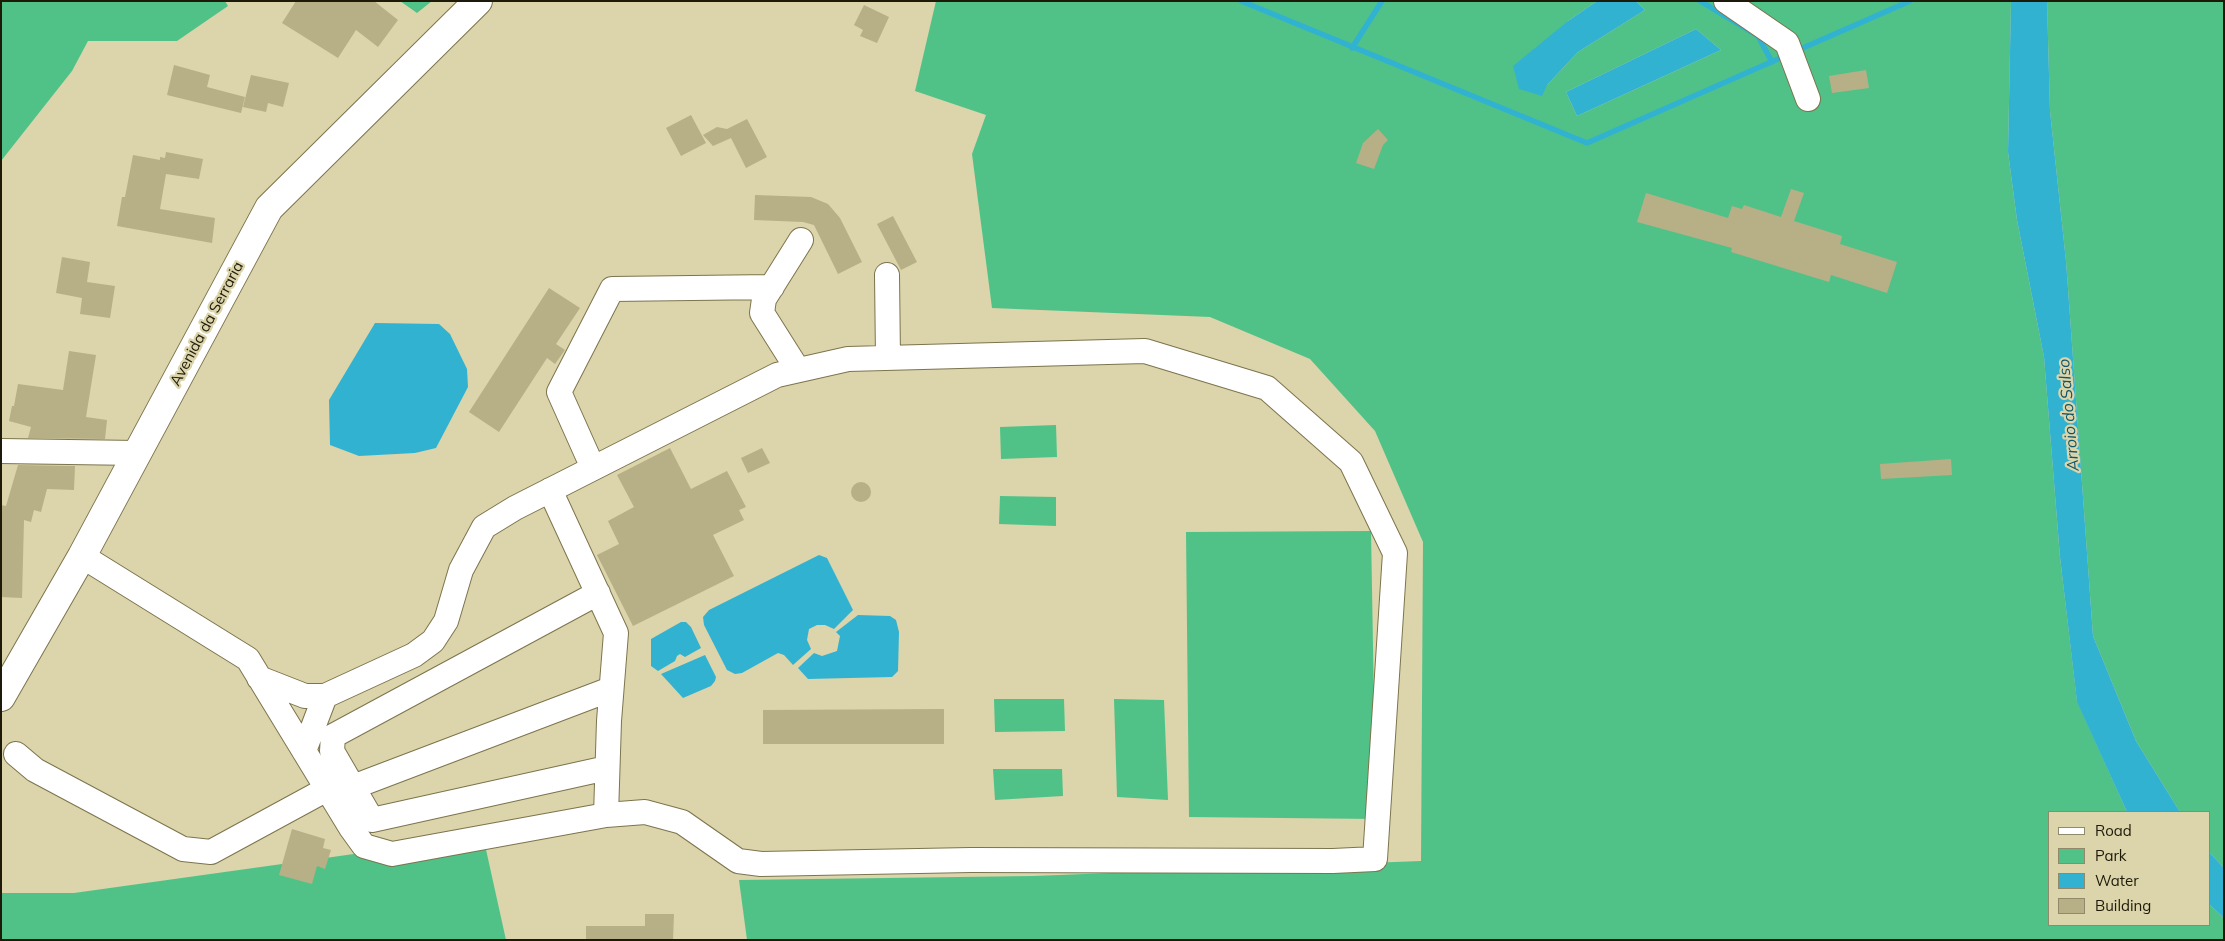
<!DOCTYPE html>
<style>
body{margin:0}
#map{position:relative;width:2225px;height:941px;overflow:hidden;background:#dcd4aa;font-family:Mulish,sans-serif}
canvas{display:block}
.frame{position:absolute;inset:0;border:2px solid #1d1a0a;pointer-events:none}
.legend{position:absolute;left:2048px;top:811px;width:162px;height:115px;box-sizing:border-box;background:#dcd4aa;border:1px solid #908a6a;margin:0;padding:6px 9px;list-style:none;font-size:15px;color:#1d1a0a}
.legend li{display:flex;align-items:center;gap:10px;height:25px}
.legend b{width:25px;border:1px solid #908a6a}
</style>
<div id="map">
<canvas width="2225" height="941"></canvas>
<div class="frame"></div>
<ul class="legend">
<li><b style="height:6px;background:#fff"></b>Road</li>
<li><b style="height:14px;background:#50c288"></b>Park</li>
<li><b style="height:14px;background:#32b2d1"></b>Water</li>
<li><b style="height:14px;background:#b7af86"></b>Building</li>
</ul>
</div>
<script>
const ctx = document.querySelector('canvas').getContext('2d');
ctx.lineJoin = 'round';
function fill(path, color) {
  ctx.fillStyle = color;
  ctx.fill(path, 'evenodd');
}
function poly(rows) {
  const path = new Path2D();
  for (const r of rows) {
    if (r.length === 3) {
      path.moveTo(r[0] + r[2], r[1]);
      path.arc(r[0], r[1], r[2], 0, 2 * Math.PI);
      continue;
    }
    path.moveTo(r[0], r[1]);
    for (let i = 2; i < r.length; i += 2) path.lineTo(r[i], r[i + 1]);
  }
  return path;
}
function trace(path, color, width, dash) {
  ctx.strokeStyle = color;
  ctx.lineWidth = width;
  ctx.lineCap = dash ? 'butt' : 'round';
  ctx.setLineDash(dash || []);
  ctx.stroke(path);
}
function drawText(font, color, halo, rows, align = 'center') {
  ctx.font = font + ' Mulish,sans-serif';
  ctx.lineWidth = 4.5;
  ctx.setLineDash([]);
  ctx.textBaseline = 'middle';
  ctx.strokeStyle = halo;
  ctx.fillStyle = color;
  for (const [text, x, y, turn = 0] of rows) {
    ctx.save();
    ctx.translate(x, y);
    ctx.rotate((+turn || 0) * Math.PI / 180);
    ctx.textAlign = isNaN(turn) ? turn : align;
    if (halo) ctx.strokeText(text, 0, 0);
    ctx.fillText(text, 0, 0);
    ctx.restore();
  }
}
const green = poly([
 [1,1,225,1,228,6,177,41,88,41,72,71,1,161],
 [400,1,432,1,417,13],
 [936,1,1597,1,1568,21,1547,85,1578,52,1645,10,1636,1,2011,1,2008,152,2017,220,2044,357,2060,557,2077,701,2127,812,2049,812,2049,925,2209,925,2209,904,2224,918,2224,940,747,940,739,880,1033,876,1421,861,1423,542,1375,431,1310,359,1210,317,992,308,972,154,986,115,915,91],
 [1696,29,1721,50,1577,116,1566,92],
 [2047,1,2224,1,2224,868,2209,852,2209,812,2180,812,2136,741,2093,636,2066,261,2050,111],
 [1056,425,1057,457,1001,459,1000,427],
 [1000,496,1056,497,1056,526,999,524],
 [1371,531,1376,819,1189,817,1186,532],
 [994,699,1064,699,1065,731,995,732],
 [1114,699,1164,700,1168,800,1117,797],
 [993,769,1062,769,1063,796,995,800],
 [483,836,506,940,1,940,1,893,74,893]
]);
const water = poly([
 [1597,1,1636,1,1645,10,1578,52,1547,85,1542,96,1519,89,1513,66,1568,21],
 [2011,1,2047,1,2050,111,2066,261,2093,636,2136,741,2180,812,2127,812,2077,702,2060,557,2044,357,2017,220,2008,152],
 [1696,29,1721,50,1577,116,1566,92],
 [375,323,439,324,450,334,467,369,468,387,436,448,415,453,359,456,330,445,329,400],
 [819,555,827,558,853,610,834,629,825,625,817,625,809,629,807,640,811,649,793,665,784,655,778,653,742,673,735,674,727,670,704,625,703,617,709,610],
 [858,615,890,616,896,620,899,632,898,671,892,677,808,679,798,668,814,653,822,656,837,651,840,636,836,632],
 [681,622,686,622,691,627,701,648,685,657,680,654,677,656,675,661,658,671,651,666,651,639],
 [705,655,716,677,715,681,711,686,683,698,661,674],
 [2209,852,2224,868,2224,918,2209,904]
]);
const stream = poly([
 [1241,1,1587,143,1787,55],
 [1700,1,1758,36,1772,62],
 [1352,48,1382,1],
 [1796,51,1910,1]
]);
const building = poly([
 [296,1,374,1,398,20,378,47,356,30,338,58,282,23],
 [864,5,889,17,877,43,860,36,863,30,854,25],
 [174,65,210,75,207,87,245,97,241,113,167,95],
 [1866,70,1869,88,1832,93,1829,76],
 [251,75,289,83,283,107,268,103,266,112,243,107],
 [691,115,706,143,681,156,666,128],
 [747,119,767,157,746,168,731,138,713,146,703,135,717,127,727,129],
 [1378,129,1388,140,1383,145,1374,169,1356,163,1363,143],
 [166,152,203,159,199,179,166,174,160,209,215,218,212,243,117,226,122,197,125,197,133,155,160,160,160,157,165,158],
 [1791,189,1804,193,1794,221,1842,236,1840,244,1897,262,1887,293,1831,275,1829,282,1731,252,1732,248,1637,222,1646,193,1728,218,1732,206,1742,209,1744,205,1781,217],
 [755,195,811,197,828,204,840,218,862,262,838,274,814,225,803,222,754,220],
 [893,216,917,262,901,270,877,224],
 [62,257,90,262,87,282,115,286,110,318,80,314,82,298,56,293],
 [549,288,580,308,556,344,565,350,555,364,547,358,499,432,469,412],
 [69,351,96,355,86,417,107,420,105,439,28,438,31,427,9,421,12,406,14,406,18,384,63,390],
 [670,448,691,489,727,471,746,507,739,510,744,520,713,535,734,576,633,626,597,555,619,544,608,521,634,507,617,475],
 [762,448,770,463,748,473,741,458],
 [1951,459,1952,475,1881,479,1880,464],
 [18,465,75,466,74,490,47,489,41,512,34,510,31,522,24,520,22,598,1,597,1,505,6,506],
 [861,492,10],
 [944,709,944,744,763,744,763,710],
 [292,829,325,839,323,848,331,850,325,869,317,866,312,884,279,875],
 [645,914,674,914,673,940,586,940,586,926,645,926]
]);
const minor = poly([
 [1726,1,1787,43,1808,99],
 [887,275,888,358],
 [798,370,762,313,764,299,801,240],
 [1,451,137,453],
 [593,468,559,392,612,289,772,287],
 [550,490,616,633,609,721,606,815],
 [82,556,248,659,351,828,364,846,392,854,606,815,645,812,682,822,738,861,761,864,971,860,1333,861,1375,859,1395,553,1351,462,1267,388,1145,351,848,359,777,375,515,508,484,527,461,570,446,621,433,641,414,655,325,696,305,696,259,678],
 [598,593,333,736,332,751,372,820,607,768],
 [304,751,325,696],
 [16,754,35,770,183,849,211,852,327,789],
 [353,787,611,689]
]);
const major = poly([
 [1,697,82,556,269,208,478,1]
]);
const streetNames = [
 ["Avenida da Serraria",207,324,-62]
];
const waterNames = [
 ["Arroio do Salso",2069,415,-95]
];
fill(green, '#50c288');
fill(water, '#32b2d1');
trace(stream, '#32b2d1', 5.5);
fill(building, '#b7af86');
trace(minor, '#7c744d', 26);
trace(major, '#7c744d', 30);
trace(minor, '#fff', 24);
trace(major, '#fff', 28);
drawText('15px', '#1d1a0a', '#dcd4aa', streetNames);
drawText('italic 16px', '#115667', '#dcd4aa', waterNames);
</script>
